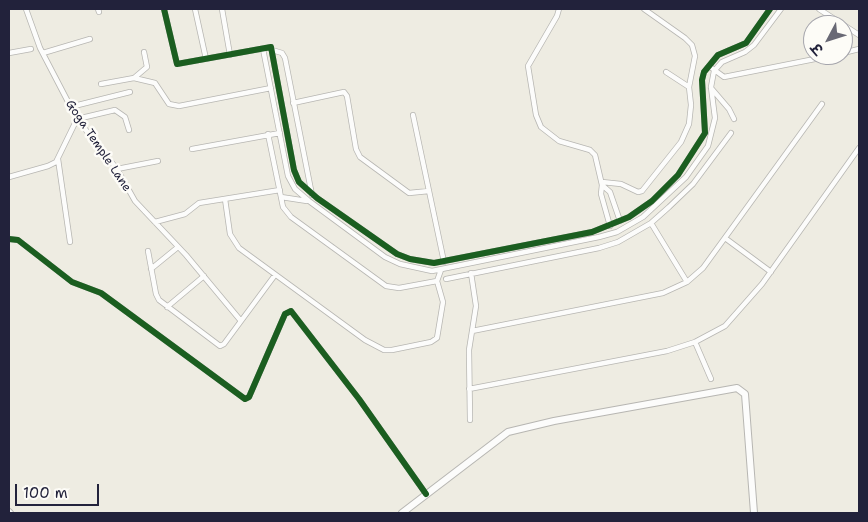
<!DOCTYPE html>
<meta charset="utf-8">
<style>
body{margin:0}
#map{position:relative;width:868px;height:522px;overflow:hidden;background:#eeece2;font-family:"Shantell Sans","Playpen Sans Deva",sans-serif}
canvas{display:block}
.frame{position:absolute;inset:0;border:10px solid #22223b;pointer-events:none}
.north{position:absolute;left:803px;top:15px;width:50px;height:50px;box-sizing:border-box;background:#fdfcf7;border:1px solid #a5a5ac;border-radius:50%;rotate:230deg;font-size:14px;font-weight:700;line-height:20px;text-align:center;color:#22223b}
.north::after{content:'';display:block;margin:auto;width:18px;height:22px;background:#696975;clip-path:polygon(50% 0,100% 100%,50% 72%,0 100%)}
.scale{position:absolute;left:15px;top:484px;width:84px;height:22px;box-sizing:border-box;border:2px solid #22223b;border-top:0;padding-left:6px;font-size:15px;line-height:18px;white-space:nowrap;color:#22223b;-webkit-text-stroke:4px #fdfcf7;paint-order:stroke}
</style>
<div id="map">
<canvas width="868" height="522"></canvas>
<div class="frame"></div>
<div class="north">उ</div>
<div class="scale">100 m</div>
</div>
<script>
const ctx = document.querySelector('canvas').getContext('2d');
ctx.lineJoin = 'round';
function poly(rows) {
  const path = new Path2D();
  for (const r of rows) {
    path.moveTo(r[0], r[1]);
    for (let i = 2; i < r.length; i += 2) path.lineTo(r[i], r[i + 1]);
  }
  return path;
}
function trace(path, color, width, dash) {
  ctx.strokeStyle = color;
  ctx.lineWidth = width;
  ctx.lineCap = dash ? 'butt' : 'round';
  ctx.setLineDash(dash || []);
  ctx.stroke(path);
}
function drawText(font, color, halo, rows, align = 'center') {
  ctx.font = font + ' "Shantell Sans",sans-serif';
  ctx.lineWidth = 5;
  ctx.setLineDash([]);
  ctx.textBaseline = 'middle';
  ctx.strokeStyle = halo;
  ctx.fillStyle = color;
  for (const [text, x, y, turn = 0] of rows) {
    ctx.save();
    ctx.translate(x, y);
    ctx.rotate((+turn || 0) * Math.PI / 180);
    ctx.textAlign = isNaN(turn) ? turn : align;
    if (halo) ctx.strokeText(text, 0, 0);
    ctx.fillText(text, 0, 0);
    ctx.restore();
  }
}
const street = poly([
 [26,9,40,48,77,119,117,169,135,201,186,255,241,321],
 [98,9,99,12],
 [164,9,177,64,271,47,294,170,299,182,317,198,397,254,410,259,434,263,592,232,629,217,652,201,678,175,705,133,702,80,704,72,718,55,746,43,770,9],
 [195,9,206,59],
 [222,9,230,55],
 [559,9,557,16,528,66,536,115,541,127,559,141,590,150,595,155,602,185,601,194,610,226],
 [819,9,859,35],
 [263,49,288,176,295,189,309,201,385,257,400,264,432,271,599,237,617,232,643,217,686,177,708,146,715,118,711,87,714,71,722,62,745,52,754,45,781,9],
 [272,50,282,53,285,58,312,195],
 [9,53,31,49],
 [43,53,90,39],
 [843,53,859,49],
 [709,66,724,77,835,55],
 [666,72,689,87],
 [134,78,147,67,144,52],
 [101,84,134,78,155,83,169,104,179,106,271,88],
 [711,88,729,109,734,119],
 [293,103,344,92,347,96,356,149,360,157,409,193,429,191],
 [70,107,130,92],
 [413,115,444,262],
 [268,134,283,207,291,217,386,286,399,288,437,281],
 [192,149,280,133],
 [58,159,70,242],
 [117,169,158,161],
 [9,177,48,166,56,162,77,119,115,110,125,117,129,130],
 [602,182,621,184,638,192,642,191,681,142,689,124,691,105,689,87,695,56,692,45,685,38,644,9],
 [602,185,610,192,620,221],
 [281,197,307,201],
 [225,199,230,234,239,248,365,340,384,350,392,350,431,342,437,338,443,302,437,281,441,270],
 [155,222,185,214,199,203,280,190],
 [651,223,687,282],
 [725,238,771,272],
 [9,239,18,240,72,282,101,293,245,399,249,397,285,314,291,311,359,399,426,494],
 [148,251,156,294,159,300,220,346,224,344,275,275],
 [151,269,178,247],
 [446,279,599,248,618,242,651,223,669,207,693,184,731,133],
 [167,307,204,276],
 [472,331,663,293,687,282,703,268,822,104],
 [695,342,711,379],
 [469,389,667,351,695,342,725,326,762,284,859,148],
 [470,420,469,350,476,306,471,273]
]);
const secondary = poly([
 [9,512,10,513],
 [402,513,508,432,554,421,737,388,745,394,754,513]
]);
const cycleway = poly([
 [164,9,177,64,271,47,294,170,299,182,317,198,397,254,410,259,434,263,592,232,629,217,652,201,678,175,705,133,702,80,704,72,718,55,746,43,770,9],
 [9,239,18,240,72,282,101,293,245,399,249,397,285,314,291,311,359,399,426,494]
]);
const streetNames = [
 ["Goga Temple Lane",98,146,56]
];
trace(street, '#b7b6b2', 6);
trace(secondary, '#b7b6b2', 8);
trace(street, '#fcfcfb', 4.5);
trace(secondary, '#fcfcfb', 6);
trace(cycleway, '#1b5e20', 6);
drawText('12px', '#22223b', '#fdfcf7', streetNames);
</script>
